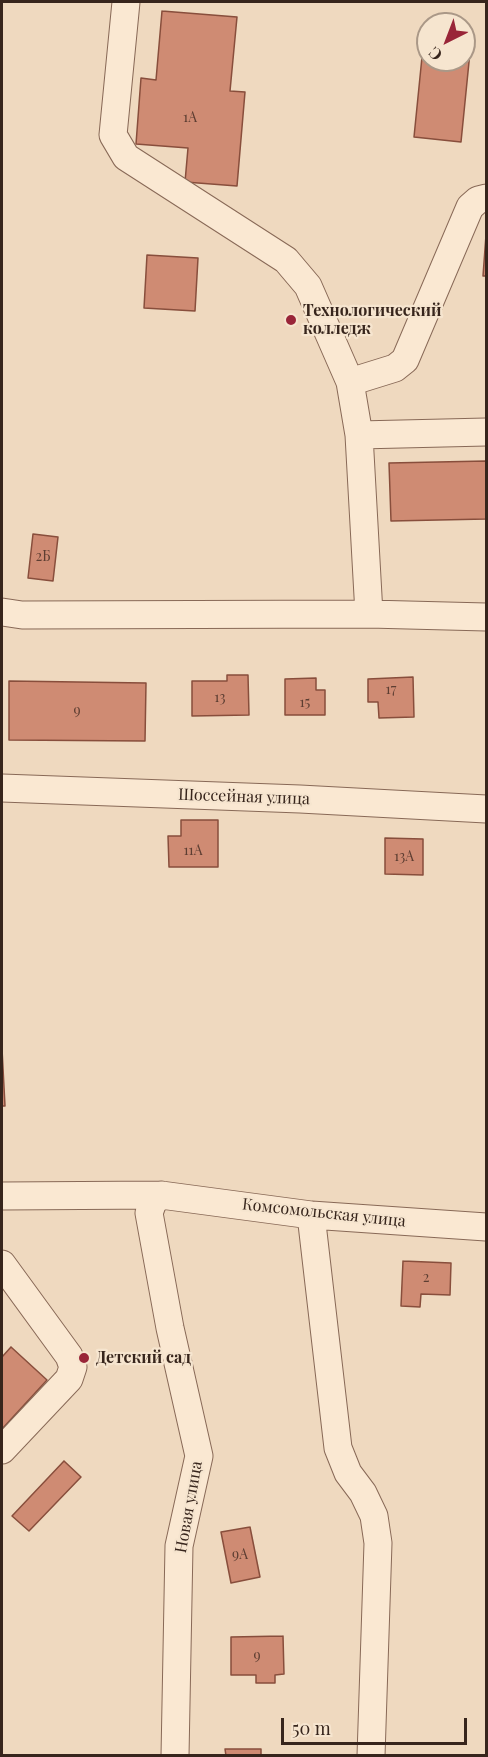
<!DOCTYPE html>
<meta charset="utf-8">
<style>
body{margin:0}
#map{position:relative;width:488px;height:1757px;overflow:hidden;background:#efd9bf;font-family:"Playfair Display",serif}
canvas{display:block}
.frame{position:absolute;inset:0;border:3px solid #37251c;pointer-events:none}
.north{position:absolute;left:416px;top:12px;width:60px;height:60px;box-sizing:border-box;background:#f6e5cf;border:2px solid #aa9887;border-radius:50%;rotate:222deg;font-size:16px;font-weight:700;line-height:24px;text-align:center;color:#37251c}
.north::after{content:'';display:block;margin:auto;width:21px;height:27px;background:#992538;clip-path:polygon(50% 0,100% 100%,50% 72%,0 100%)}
.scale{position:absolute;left:281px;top:1718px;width:186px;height:27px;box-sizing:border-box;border:3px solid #37251c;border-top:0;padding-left:8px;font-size:18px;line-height:21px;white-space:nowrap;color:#37251c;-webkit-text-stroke:4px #f6e5cf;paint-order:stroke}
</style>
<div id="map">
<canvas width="488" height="1757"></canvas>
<div class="frame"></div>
<div class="north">С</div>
<div class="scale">50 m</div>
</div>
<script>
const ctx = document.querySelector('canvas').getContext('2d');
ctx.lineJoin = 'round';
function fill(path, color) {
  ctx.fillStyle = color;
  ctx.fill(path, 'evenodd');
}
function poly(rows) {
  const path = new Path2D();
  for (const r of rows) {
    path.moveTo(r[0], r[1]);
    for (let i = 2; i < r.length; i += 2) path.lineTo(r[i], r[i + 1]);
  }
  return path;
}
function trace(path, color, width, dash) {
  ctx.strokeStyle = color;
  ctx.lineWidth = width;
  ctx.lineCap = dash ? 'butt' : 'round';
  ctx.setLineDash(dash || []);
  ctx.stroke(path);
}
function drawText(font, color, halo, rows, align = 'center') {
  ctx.font = font + ' "Playfair Display",serif';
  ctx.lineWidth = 4.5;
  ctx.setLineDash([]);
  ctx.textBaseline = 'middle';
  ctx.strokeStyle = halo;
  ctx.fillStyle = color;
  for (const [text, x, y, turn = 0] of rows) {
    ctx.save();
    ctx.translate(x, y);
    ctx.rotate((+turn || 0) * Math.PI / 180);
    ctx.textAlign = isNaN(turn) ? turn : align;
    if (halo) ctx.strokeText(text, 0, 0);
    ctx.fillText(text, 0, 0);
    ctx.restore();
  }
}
const building = poly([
 [162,11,237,17,230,91,245,92,237,186,185,182,188,148,136,144,141,78,156,80,162,11],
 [425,27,428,27,428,60,464,60,464,31,472,32,461,142,414,137,425,27],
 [486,235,486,276,483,276,486,235],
 [147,255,198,258,195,311,144,308,147,255],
 [486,461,486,519,391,521,389,463,486,461],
 [33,534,58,537,53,581,28,578,33,534],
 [227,675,248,675,249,715,192,716,192,681,227,681,227,675],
 [413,677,414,717,379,718,378,702,368,702,368,679,413,677],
 [316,678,316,690,325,690,325,715,285,715,285,679,316,678],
 [9,681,146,683,145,741,9,740,9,681],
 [181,820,218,820,218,867,169,867,168,836,181,836,181,820],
 [385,838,423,839,423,875,385,874,385,838],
 [2,1049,5,1106,2,1106,2,1049],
 [403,1261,451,1263,450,1295,421,1294,420,1307,401,1306,403,1261],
 [11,1347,47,1380,2,1429,2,1357,11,1347],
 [64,1461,81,1477,29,1531,12,1516,64,1461],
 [250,1527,260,1577,231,1583,221,1532,250,1527],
 [283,1636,284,1674,275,1675,275,1683,256,1683,256,1675,231,1675,231,1637,283,1636],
 [225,1749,261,1749,261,1756,226,1756,225,1749]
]);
const minor = poly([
 [126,2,113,135,126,157,286,260,308,286,350,382,359,435],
 [350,382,395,368,405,360,470,207,478,200,486,198],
 [2,612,22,615,369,614,486,617],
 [369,614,359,435,486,432],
 [2,788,300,799,486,809],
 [161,1195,153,1202,149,1213,170,1328,199,1456,179,1546,175,1756],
 [2,1196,161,1195,311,1215,486,1227],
 [311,1215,338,1448,348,1473,363,1493,374,1516,378,1543,371,1756],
 [2,1264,69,1356,73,1367,69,1379,2,1450]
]);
const markers = [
 [291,320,6,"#992538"],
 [84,1358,6,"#992538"]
];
const numberNames = [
 ["1А",190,118],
 ["2Б",43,557],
 ["17",391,690],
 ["13",220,698],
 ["15",305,703],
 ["9",77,711],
 ["11А",193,851],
 ["13А",404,857],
 ["2",426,1278],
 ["9А",240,1555],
 ["9",257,1656]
];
const poiNames = [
 ["Технологический",303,311],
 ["колледж",303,329],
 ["Детский сад",96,1358]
];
const streetNames = [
 ["Шоссейная улица",244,797,2],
 ["Комсомольская улица",324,1213,6],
 ["Новая улица",189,1507,-80]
];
fill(building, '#cf8b73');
trace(building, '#884e3c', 1.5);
trace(minor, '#886957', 29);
trace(minor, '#fae8d2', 27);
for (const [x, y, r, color] of markers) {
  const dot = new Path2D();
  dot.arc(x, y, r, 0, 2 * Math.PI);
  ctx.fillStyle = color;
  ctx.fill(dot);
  trace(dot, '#f6e5cf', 2);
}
drawText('14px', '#5d3e32', null, numberNames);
drawText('bold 16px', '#37251c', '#f6e5cf', poiNames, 'left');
drawText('16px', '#37251c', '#f6e5cf', streetNames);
</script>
